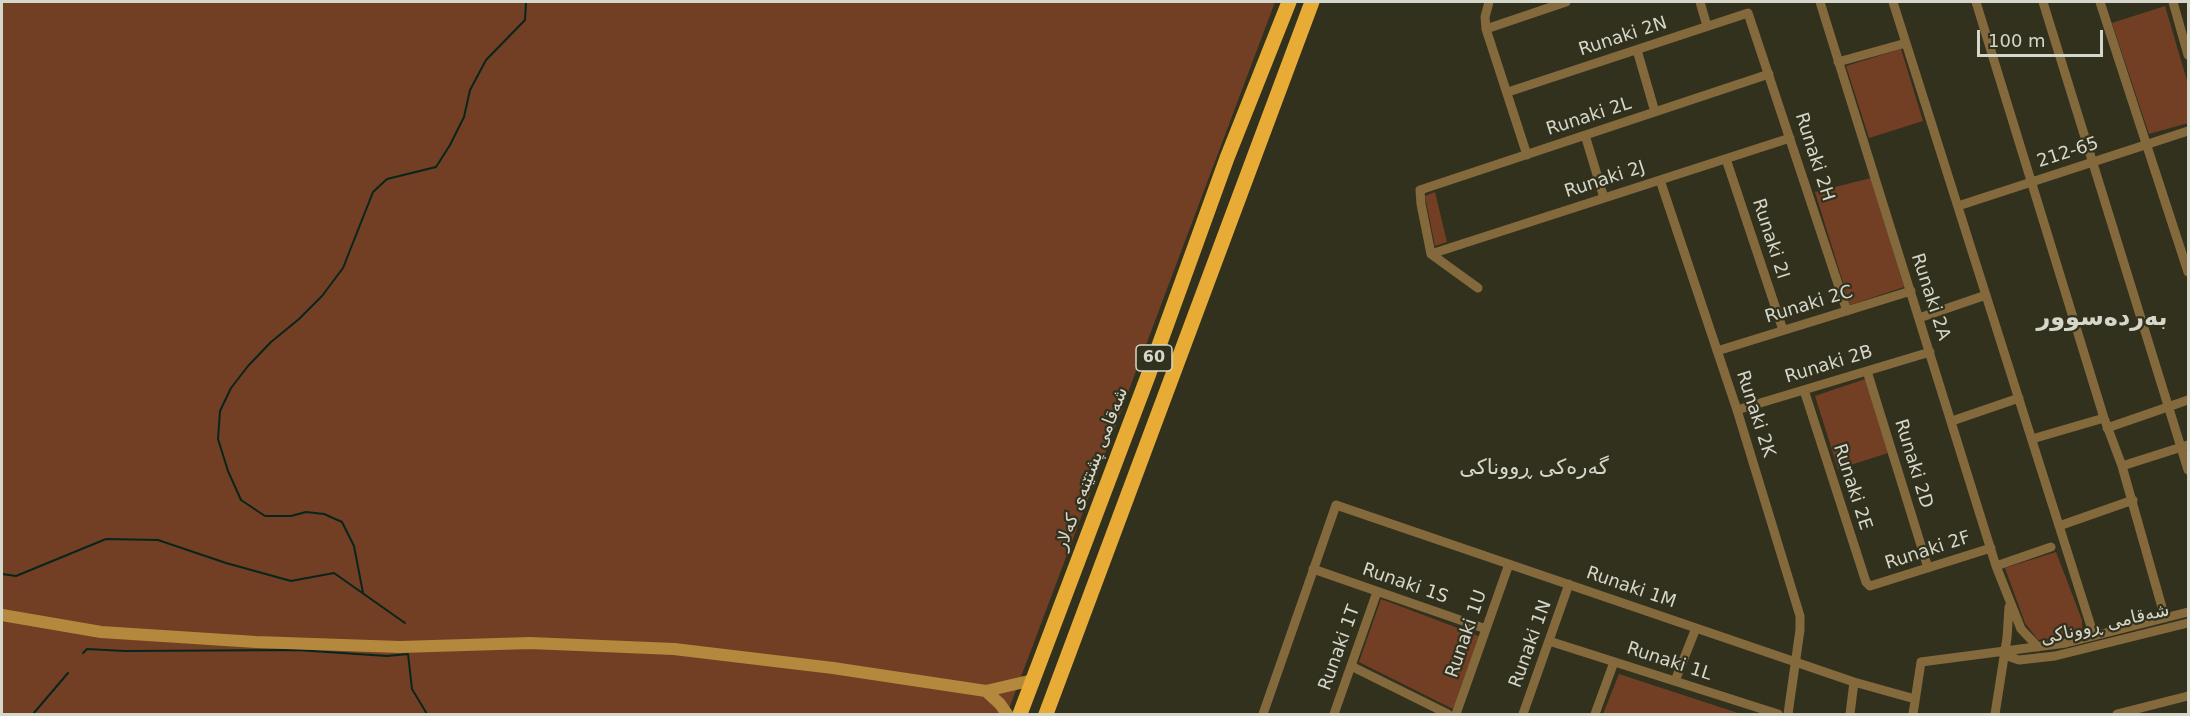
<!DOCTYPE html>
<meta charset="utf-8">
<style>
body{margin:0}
#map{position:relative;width:2190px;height:716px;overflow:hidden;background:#31311e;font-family:"DejaVu Sans",sans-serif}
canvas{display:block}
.frame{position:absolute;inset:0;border:3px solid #d6d7cb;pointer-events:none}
.scale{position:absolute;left:1977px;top:30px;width:126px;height:27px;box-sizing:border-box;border:3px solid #d6d7cb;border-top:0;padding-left:8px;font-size:18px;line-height:21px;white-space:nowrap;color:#d6d7cb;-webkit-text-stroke:4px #31311e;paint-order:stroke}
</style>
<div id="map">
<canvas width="2190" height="716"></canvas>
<div class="frame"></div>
<div class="scale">100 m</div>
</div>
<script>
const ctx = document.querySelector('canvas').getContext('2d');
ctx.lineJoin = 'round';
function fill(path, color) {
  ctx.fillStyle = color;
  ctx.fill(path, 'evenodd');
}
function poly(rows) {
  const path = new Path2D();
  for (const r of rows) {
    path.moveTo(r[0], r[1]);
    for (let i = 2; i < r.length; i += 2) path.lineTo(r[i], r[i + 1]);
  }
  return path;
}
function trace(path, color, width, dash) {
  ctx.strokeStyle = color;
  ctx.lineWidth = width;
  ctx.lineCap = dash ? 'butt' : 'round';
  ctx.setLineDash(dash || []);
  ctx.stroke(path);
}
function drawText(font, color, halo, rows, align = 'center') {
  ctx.font = font + ' "DejaVu Sans",Vazirmatn,sans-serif';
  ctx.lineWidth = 4.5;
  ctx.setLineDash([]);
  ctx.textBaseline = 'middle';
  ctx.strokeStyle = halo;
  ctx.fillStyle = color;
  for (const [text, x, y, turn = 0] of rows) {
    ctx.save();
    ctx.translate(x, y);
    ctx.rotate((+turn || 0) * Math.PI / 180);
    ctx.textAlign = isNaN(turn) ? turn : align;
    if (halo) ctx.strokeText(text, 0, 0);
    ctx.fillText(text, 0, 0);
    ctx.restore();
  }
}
const green = poly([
 [2,2,1275,2,1007,714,2,714],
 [2165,6,2188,84,2188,123,2149,134,2112,23],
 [1901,49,1923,121,1869,138,1846,66],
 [1871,178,1904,287,1850,305,1815,192],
 [1435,192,1447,242,1435,246,1425,196],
 [1865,379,1888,453,1838,469,1815,396],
 [2056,552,2082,620,2082,635,2038,640,2025,623,2005,568],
 [1381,599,1479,636,1453,709,1359,662],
 [1619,674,1741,714,1603,714]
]);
const stream = poly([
 [2,574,16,576,106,539,158,540,226,563,291,581,334,573,405,623],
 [363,593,354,546,342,522,324,514,306,512,291,516,265,516,241,500,228,471,218,439,220,411,231,388,248,366,271,342,299,319,322,296,343,268,373,192,387,179,436,167,450,145,464,117,470,90,486,60,525,20,526,2],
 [83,653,87,649,125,651,297,650,387,656,408,654,412,689,427,714],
 [33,714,68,673]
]);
const minor = poly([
 [1489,2,1485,17,1486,29,1527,155],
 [1700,2,1707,26],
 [1820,2,1996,566,2021,629,2038,647],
 [1893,2,2094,636],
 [1976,2,2104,418,2122,466,2165,618],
 [2043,2,2188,470],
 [2100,2,2188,272],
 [2173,2,2188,55],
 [1486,29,1566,2],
 [1637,50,1655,112],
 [1838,62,1906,43],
 [1508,92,1748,13,1847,311],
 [1585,135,1604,198],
 [1726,159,1783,330],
 [1660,180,1737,410,1800,616,1800,630,1788,714],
 [1958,206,2188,131],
 [1431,254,1421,204,1420,190,1769,74],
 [1431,254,1790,138],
 [1431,254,1478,288],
 [1919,318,1986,295],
 [1717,351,1911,291],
 [1867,371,1928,568],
 [1804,390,1866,582,1870,586,1991,548],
 [1737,410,1930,352],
 [1952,421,2019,398],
 [2107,428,2188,400],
 [2032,439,2104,418],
 [2122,466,2188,445],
 [2059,526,2133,500],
 [1996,566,2051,547],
 [1313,569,1486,629],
 [1549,641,1778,714],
 [2004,650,2010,657,2019,660,2055,656,2188,623],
 [1351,666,1448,714],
 [1675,681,1696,628],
 [1263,714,1336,505,1854,682,1915,699],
 [1334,714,1377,592],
 [1456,714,1509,564],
 [1523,714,1569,584],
 [1595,714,1614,662],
 [1850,714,1854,682],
 [1913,714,1921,662,2066,643,2188,612],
 [1995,714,2007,638,2009,607],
 [2117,714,2188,696]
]);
const secondary = poly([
 [2,615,101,632,256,642,400,647,530,643,674,649,833,668,986,691,1033,680],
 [986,691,1000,704,1007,714]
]);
const trunk = poly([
 [1020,714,1148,376,1227,158,1289,2],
 [1046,714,1312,2]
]);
const shields = [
 [1154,358,36]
];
const shieldNames = [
 ["60",1154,358]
];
const streetNames = [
 ["Runaki 2N",1623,37,-18],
 ["Runaki 2L",1589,117,-18],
 ["212-65",2068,153,-18],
 ["Runaki 2H",1814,157,72],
 ["Runaki 2J",1605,180,-18],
 ["Runaki 2I",1770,239,72],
 ["Runaki 2A",1930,297,72],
 ["Runaki 2C",1809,305,-17],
 ["Runaki 2B",1829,365,-17],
 ["Runaki 2K",1755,414,72],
 ["Runaki 2D",1913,464,73],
 ["شەقامی پشتێنەی کەلار",1092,469,-69],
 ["Runaki 2E",1852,487,72],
 ["Runaki 2F",1928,551,-18],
 ["Runaki 1S",1405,584,19],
 ["Runaki 1M",1631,588,19],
 ["شەقامی ڕووناکی",2105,625,-13],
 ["Runaki 1U",1467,634,-71],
 ["Runaki 1N",1531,644,-70],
 ["Runaki 1T",1340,648,-70],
 ["Runaki 1L",1669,662,18]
];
const quarterNames = [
 ["گەرەکی ڕووناکی",1534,469]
];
const districtNames = [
 ["بەردەسوور",2102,319]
];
fill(green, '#723f24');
trace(stream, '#08251d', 2);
trace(minor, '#84693d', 9);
trace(secondary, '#b4893e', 12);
trace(trunk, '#e8ac36', 15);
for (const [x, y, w] of shields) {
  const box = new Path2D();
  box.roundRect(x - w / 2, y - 13, w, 26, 4.5);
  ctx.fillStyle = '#31311e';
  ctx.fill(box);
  trace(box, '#d6d7cb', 1.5);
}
drawText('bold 16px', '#d6d7cb', null, shieldNames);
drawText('18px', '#d6d7cb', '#31311e', streetNames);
drawText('21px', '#d6d7cb', '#31311e', quarterNames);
drawText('bold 24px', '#d6d7cb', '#31311e', districtNames);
</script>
